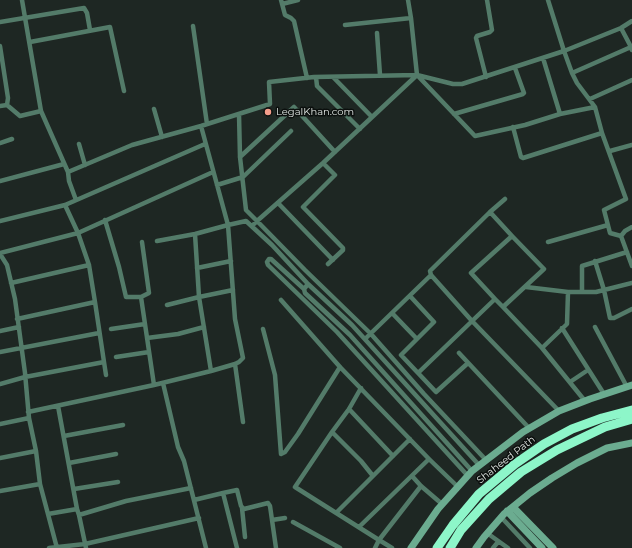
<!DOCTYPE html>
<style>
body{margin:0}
canvas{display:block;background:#1e2723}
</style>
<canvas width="632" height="548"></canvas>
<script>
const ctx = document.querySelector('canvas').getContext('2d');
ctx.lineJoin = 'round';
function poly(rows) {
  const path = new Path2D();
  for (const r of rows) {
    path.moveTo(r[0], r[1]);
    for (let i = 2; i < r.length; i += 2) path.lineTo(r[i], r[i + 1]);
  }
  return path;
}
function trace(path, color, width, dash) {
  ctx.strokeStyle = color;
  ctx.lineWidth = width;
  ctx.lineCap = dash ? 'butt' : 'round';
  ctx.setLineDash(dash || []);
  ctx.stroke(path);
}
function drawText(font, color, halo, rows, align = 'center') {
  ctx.font = font + ' Montserrat,sans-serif';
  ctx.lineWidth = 3;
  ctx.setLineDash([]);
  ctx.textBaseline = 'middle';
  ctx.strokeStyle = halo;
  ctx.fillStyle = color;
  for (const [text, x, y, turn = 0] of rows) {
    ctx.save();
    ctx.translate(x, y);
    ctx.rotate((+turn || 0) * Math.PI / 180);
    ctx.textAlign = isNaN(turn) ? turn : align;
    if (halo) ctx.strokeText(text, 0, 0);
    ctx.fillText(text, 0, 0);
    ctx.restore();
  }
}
const street = poly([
 [22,0,41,111],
 [281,0,285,15,291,18,294,21,307,78],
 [408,0,411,18,417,75],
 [548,0,564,51,572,73,577,83,595,107],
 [282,4,298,0],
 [0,22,84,8,87,13,90,30],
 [345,25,411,18],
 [193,26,207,124],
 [621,28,631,47],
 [377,33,380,75],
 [30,42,110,27,124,91],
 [0,46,8,98,7,105],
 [543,58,560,114],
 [572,73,631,47,632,50],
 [316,77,317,86,360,129],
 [333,77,372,117],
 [486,77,476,38,477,36,490,32,492,30,487,0],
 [590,99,632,80],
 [0,106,7,105,20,116,41,111,68,172,132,145,201,126,270,104,269,82,314,77,417,75,475,136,525,125,560,114,595,107,602,133,626,199,604,210,610,233,621,236,632,266],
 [154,109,162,137],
 [239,114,240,157,246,210,257,221,323,163,417,75,453,84,462,84,564,51,621,28,632,21],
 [454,114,523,94,524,93,515,68],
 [201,126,228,225,246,221,272,245,308,284],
 [513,127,521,157,523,158,602,133],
 [0,143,12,139],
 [79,144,85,165],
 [610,151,632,145],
 [240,157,294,107,335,152],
 [323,163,335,175,303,207,343,248,343,250,328,264],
 [68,172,69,181,76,200],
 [0,181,64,164],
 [217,185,243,177,291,131],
 [278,203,333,260],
 [65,205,78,233,213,172],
 [105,220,119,267,126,297,141,297,149,293,142,242],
 [0,221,65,205,205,144],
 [252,226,257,221,305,270,371,334,424,394,486,460],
 [195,234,199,297,233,290],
 [621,236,625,231,632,227],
 [157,241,195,234,228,225,235,319,243,358,239,362,235,364,211,371],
 [548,242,608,225],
 [0,253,78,233,89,265],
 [0,254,7,265,15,299,25,373,29,418,36,451,40,484,57,548],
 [595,261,604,290,610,318,614,318,632,309],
 [197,268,231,261],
 [431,275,472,321,559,411],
 [11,283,89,265,95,302],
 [526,287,568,292,596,292,632,283],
 [304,289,271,259,269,259,267,262,268,265,337,332,468,476],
 [582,291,582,266,627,252],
 [410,296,434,322,401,355,436,392,468,363],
 [495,299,503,307,544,269,512,236],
 [281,300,340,367,429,459,458,487],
 [503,307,542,348,585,401],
 [392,313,417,339],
 [595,327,627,387],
 [562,328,604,394],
 [111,329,145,324],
 [263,329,275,375,281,454,285,452,298,434,340,367],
 [0,331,19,327],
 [147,338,178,334,204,327],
 [365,339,431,275,430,271,490,212],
 [542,348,567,324,568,292],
 [0,352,99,333],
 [459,353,529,428],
 [116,357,149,352],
 [104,362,106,375],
 [235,364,243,422],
 [418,373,495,299,471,273,512,236,490,212,505,199],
 [570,382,588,370],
 [163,383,178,447,184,461,206,548],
 [0,384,25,377,104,362,95,302,17,319],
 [154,385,211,371,199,297,167,305],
 [361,388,349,409,332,432,361,461,373,476],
 [58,406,77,509],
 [349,409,393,456],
 [28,412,154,385,141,297],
 [0,424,29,418],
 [332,432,295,487,379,540,375,548],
 [64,436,123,425],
 [0,458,36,451],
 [69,463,116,454],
 [472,471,350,335,305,293,304,289,308,284,352,325,479,465],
 [412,476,421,486,442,504],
 [74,489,118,482],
 [0,491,40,484],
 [223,493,237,490,241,506,244,509,268,503,270,506,272,520,285,518],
 [194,500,223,493,237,548],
 [242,508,245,537],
 [336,513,410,439],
 [48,514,77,509,79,515,126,501,191,488],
 [79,515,86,548],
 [501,517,530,548],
 [272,520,276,548],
 [293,522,340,548],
 [359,527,429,459],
 [487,533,508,548],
 [49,548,85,544,199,518],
 [392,548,379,540,421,486],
 [493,548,498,542]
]);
const secondary = poly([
 [513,507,553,548],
 [507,511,542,548],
 [411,548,438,509,472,471,523,432,559,411,590,399,632,385],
 [476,548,484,537,504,514,530,493,552,478,577,463,607,448,632,443]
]);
const highway = poly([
 [437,548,453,525,479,494,515,464,544,444,572,429,602,418,632,410],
 [450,548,461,530,489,499,521,472,557,450,605,427,632,419]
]);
const markers = [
 [268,112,4,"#f49d8b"]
];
const poiNames = [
 ["LegalKhan.com",276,112]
];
const streetNames = [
 ["Shaheed Path",506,460,-38]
];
trace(street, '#537b69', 4.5);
trace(secondary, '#6bac90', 7);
trace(highway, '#8df6c9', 9);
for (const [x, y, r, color] of markers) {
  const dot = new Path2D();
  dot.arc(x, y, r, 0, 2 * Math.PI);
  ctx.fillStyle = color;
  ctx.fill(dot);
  trace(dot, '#0b0f0d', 1.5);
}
drawText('10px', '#dfe5e2', '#0b0f0d', poiNames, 'left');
drawText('10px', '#dfe5e2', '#0b0f0d', streetNames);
</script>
